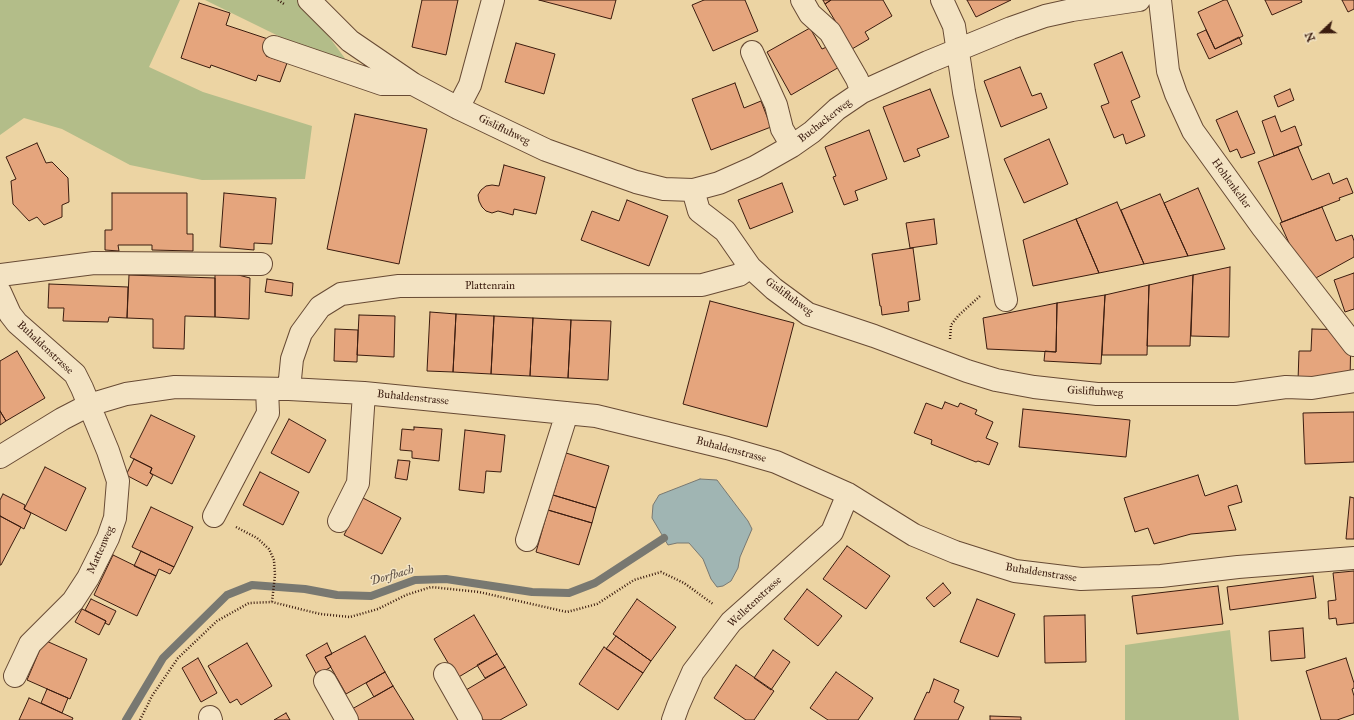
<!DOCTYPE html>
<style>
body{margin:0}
#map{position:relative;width:1354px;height:720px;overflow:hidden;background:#ecd4a3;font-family:"IM FELL Great Primer",serif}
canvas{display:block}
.north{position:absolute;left:1302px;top:12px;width:40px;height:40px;-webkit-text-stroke:3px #f3e3c3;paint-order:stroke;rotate:248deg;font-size:11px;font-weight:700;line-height:16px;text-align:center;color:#3b1c0f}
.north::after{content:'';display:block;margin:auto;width:14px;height:18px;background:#3b1c0f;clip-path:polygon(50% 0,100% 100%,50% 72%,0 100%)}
</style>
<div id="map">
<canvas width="1354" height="720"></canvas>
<div class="north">N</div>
</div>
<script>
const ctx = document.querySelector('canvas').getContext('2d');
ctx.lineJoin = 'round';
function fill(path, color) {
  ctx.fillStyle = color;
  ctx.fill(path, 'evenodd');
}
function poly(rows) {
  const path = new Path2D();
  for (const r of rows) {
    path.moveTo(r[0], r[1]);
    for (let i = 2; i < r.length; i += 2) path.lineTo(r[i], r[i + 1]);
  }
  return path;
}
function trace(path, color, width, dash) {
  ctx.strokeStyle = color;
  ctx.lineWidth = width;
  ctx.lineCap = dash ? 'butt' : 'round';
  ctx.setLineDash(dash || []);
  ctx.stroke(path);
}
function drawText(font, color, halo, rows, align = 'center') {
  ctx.font = font + ' "IM FELL Great Primer",serif';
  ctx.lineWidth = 3;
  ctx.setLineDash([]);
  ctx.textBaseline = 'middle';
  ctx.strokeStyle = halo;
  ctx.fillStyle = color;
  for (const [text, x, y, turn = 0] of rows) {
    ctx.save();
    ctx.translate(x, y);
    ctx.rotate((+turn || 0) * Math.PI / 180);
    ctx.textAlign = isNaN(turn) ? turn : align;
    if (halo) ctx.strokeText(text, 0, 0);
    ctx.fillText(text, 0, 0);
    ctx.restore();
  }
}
const green = poly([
 [0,0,180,0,149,67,203,92,312,126,305,179,202,180,130,165,62,129,24,118,0,135],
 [205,0,302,0,352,68,305,49],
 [1230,630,1239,720,1125,720,1125,645]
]);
const water = poly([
 [700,479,717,480,748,521,752,529,740,557,738,568,731,581,723,586,717,587,711,579,703,559,689,543,677,543,668,545,652,518,653,505,659,495,700,479]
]);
const stream = poly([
 [126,720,163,658,227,595,252,585,305,589,337,595,371,596,415,580,446,579,532,592,569,593,595,583,664,538]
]);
const building = poly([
 [422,0,458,0,446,55,412,47,422,0],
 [539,0,616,0,611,19,539,0],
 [704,0,745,0,758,31,713,51,692,5,704,0],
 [823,0,831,0,825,4,823,0],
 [831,0,883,0,892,16,865,32,869,39,852,49,825,4,831,0],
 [967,0,1011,0,976,17,967,0],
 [1224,0,1227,0,1243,36,1215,49,1198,12,1224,0],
 [1265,0,1301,0,1302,2,1272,15,1265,0],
 [1342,0,1354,0,1354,9,1348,12,1342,0],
 [199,3,230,13,226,25,271,40,266,56,287,63,280,82,258,75,256,81,211,65,210,68,181,58,199,3],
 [810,28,822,49,829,46,841,66,791,95,767,52,810,28],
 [1206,30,1215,49,1239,37,1242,44,1209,59,1197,34,1206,30],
 [516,43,555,54,544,94,505,82,516,43],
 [1122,52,1140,97,1131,101,1145,136,1126,144,1123,134,1114,138,1101,106,1109,103,1094,64,1122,52],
 [1020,67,1032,96,1041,93,1047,108,1001,127,984,81,1020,67],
 [735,83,744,108,761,101,771,127,711,150,692,99,735,83],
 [930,89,949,137,917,149,920,156,904,162,883,107,930,89],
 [1290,89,1294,100,1278,107,1274,96,1290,89],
 [1237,111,1255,153,1241,158,1237,149,1230,152,1216,120,1237,111],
 [355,114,427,129,399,264,327,249,355,114],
 [1275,116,1281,132,1295,126,1302,145,1274,156,1262,121,1275,116],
 [869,130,887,179,855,191,858,200,844,205,833,177,836,176,825,147,869,130],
 [1049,139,1068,184,1024,203,1004,159,1049,139],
 [37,143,46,163,52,162,68,178,69,202,62,205,62,217,44,225,37,217,29,221,13,204,11,181,16,179,6,157,37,143],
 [1298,147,1312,180,1329,173,1333,184,1347,178,1353,193,1339,198,1340,200,1282,222,1258,162,1298,147],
 [504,165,545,177,536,214,514,209,513,215,498,211,492,213,486,211,482,207,479,201,478,195,481,190,486,186,492,185,499,186,504,165],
 [782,183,793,212,750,229,738,200,782,183],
 [1198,188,1225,249,1188,256,1164,203,1198,188],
 [112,193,187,193,187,234,193,234,193,251,152,250,152,245,118,245,119,251,105,250,105,230,112,230,112,193],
 [224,193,276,198,272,244,254,243,254,250,220,247,224,193],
 [1160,194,1188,256,1144,264,1121,210,1160,194],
 [627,200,668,216,649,266,581,240,592,211,619,221,627,200],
 [1117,202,1144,264,1099,273,1076,219,1117,202],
 [1322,207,1336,241,1352,235,1354,241,1354,257,1314,279,1298,263,1280,223,1322,207],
 [934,219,937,244,910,248,906,223,934,219],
 [1076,219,1099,273,1033,286,1023,240,1076,219],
 [913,248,920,300,908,302,909,311,882,315,881,306,880,306,872,254,913,248],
 [1230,267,1229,337,1191,336,1193,275,1230,267],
 [215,269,250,278,249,319,215,317,215,269],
 [1354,273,1354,309,1345,312,1334,280,1354,273],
 [129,275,215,278,215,317,185,316,184,349,153,348,153,319,127,318,129,275],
 [1193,275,1190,346,1147,346,1149,285,1193,275],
 [267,279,293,283,292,296,265,292,267,279],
 [49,284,128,287,127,318,109,317,108,322,63,321,64,308,48,308,49,284],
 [1149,285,1147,355,1102,355,1105,295,1149,285],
 [1105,295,1101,364,1044,361,1045,351,1056,352,1057,303,1105,295],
 [710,301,794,323,767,427,683,404,710,301],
 [1057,303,1056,352,987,349,983,318,1057,303],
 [430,312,456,314,453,372,427,371,430,312],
 [456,314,494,316,491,374,453,372,456,314],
 [359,315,395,316,394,357,357,355,359,315],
 [494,316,533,318,530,376,491,374,494,316],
 [533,318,571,320,568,378,530,376,533,318],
 [571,320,611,321,608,380,568,378,571,320],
 [335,329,358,330,357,362,334,361,335,329],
 [1312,329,1351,330,1350,381,1298,381,1299,351,1311,351,1312,329],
 [17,351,45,398,6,421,0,411,0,361,17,351],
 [945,402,958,407,960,403,977,410,975,414,993,422,986,438,998,443,989,465,978,461,976,462,931,444,932,440,914,433,926,403,942,409,945,402],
 [1023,409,1130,420,1126,457,1019,447,1023,409],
 [0,411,6,421,0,425,0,411],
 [1354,412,1354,462,1305,464,1303,413,1354,412],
 [151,415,195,436,172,484,150,473,152,468,130,457,151,415],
 [289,419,326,440,309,473,271,453,289,419],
 [414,427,442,429,439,461,412,458,412,451,400,450,402,429,414,430,414,427],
 [465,430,505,435,501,472,486,471,484,493,459,490,465,430],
 [566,453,609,466,596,508,553,495,566,453],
 [134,459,152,468,150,473,153,475,147,486,126,475,134,459],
 [398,460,410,461,407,480,395,478,398,460],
 [45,467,86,488,66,531,24,509,45,467],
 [260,472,299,492,283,525,243,505,260,472],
 [1198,475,1205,496,1237,485,1242,502,1228,506,1236,530,1191,534,1154,544,1148,528,1135,532,1124,498,1198,475],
 [3,494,25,505,24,509,31,513,24,529,0,516,0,500,3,494],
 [553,495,596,508,592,523,548,510,553,495],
 [1350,497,1354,498,1354,539,1346,539,1350,497],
 [363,498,401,518,382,554,344,535,363,498],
 [151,507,193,527,174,567,132,547,151,507],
 [548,510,592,523,579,565,536,552,548,510],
 [0,516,21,527,1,565,0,565,0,516],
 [847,546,890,576,866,609,823,579,847,546],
 [141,551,174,567,170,574,159,569,156,576,134,566,141,551],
 [113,555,156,576,137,616,94,595,113,555],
 [1354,571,1354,623,1337,625,1336,618,1329,619,1328,601,1336,600,1333,573,1354,571],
 [1313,576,1316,598,1230,610,1227,587,1313,576],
 [943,583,951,593,934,607,926,598,943,583],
 [1218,586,1223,624,1137,634,1132,596,1218,586],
 [807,589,842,616,818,646,784,619,807,589],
 [91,599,116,611,109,625,105,623,106,621,85,610,91,599],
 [637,599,676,627,651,661,613,634,637,599],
 [977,599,1015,614,998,657,960,642,977,599],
 [82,609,106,621,99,635,75,622,82,609],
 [474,615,497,654,457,678,434,639,474,615],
 [1085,615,1086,662,1045,663,1044,616,1085,615],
 [1303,628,1305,658,1271,661,1269,631,1303,628],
 [365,636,385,672,346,694,325,657,365,636],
 [616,636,651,661,643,673,606,649,616,636],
 [44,640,87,659,70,699,27,680,44,640],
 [247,643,272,686,241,705,237,699,230,703,208,666,247,643],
 [327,643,332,654,325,657,331,667,317,675,306,655,327,643],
 [604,647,643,673,618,710,579,684,604,647],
 [773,650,790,662,771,690,754,678,773,650],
 [497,654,505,667,485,678,477,665,497,654],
 [198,658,217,693,201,702,182,668,198,658],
 [1346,658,1354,683,1354,688,1352,689,1354,696,1354,714,1337,720,1321,720,1306,671,1346,658],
 [736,665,774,691,754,720,746,720,714,698,736,665],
 [505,667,527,705,500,720,483,720,466,690,505,667],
 [385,672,393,686,374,697,366,683,385,672],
 [836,672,873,698,858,720,828,720,810,708,836,672],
 [934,679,959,690,954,702,964,707,958,720,914,720,927,692,929,693,934,679],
 [393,686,414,720,358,720,352,709,393,686],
 [47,689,68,698,62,713,41,703,47,689],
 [29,698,73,718,72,720,19,720,29,698],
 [286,713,290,720,274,720,286,713],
 [990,716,1021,717,1021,720,990,720,990,716]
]);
const path = poly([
 [278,0,284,4],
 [950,339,951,325,958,316,980,296],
 [236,527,257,538,269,549,274,560,275,575,272,602],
 [140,720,152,696,178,658,217,621,249,603,272,602,320,614,350,617,378,609,406,595,431,587,479,592,567,612,597,604,634,580,661,572,684,583,713,604]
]);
const minor = poly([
 [309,0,350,41,413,84,458,108,546,150,636,182,664,189,693,190,719,183,755,167,792,146,812,132,837,109,862,92,928,62,1011,28,1045,16,1072,10,1139,0],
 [802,0,810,14,830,32,857,79,862,92],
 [942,0,954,26,964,92,1006,300],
 [1160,0,1168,71,1176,94,1193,131,1263,228,1354,345],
 [274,47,382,84,413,84],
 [752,52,776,105,782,129,792,146],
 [458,108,470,85,493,0],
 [693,190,699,211,725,231,750,267,774,289,808,314,874,336,967,371,996,380,1034,387,1097,394,1235,394,1286,387,1312,388,1354,381],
 [0,275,94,263,261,264],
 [0,292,10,314,17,323,75,374,82,388,108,451,118,481,115,518,108,538,88,578,73,601,30,644,15,676],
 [289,389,292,359,301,333,320,307,341,294,399,286,702,285,739,275,750,267],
 [0,457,62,419,89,405,126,394,175,387,289,389,364,393,596,416,727,448,776,462,848,494,914,535,955,552,1015,571,1081,579,1161,576,1238,567,1354,558],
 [214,516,268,413,267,389],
 [339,521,358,483,364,393],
 [527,540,567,413],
 [445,674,471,720],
 [325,681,347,720],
 [210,717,211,720],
 [673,720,678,706,693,672,731,622,832,532,848,494]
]);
const streetNames = [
 ["Buchackerweg",825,121,-38],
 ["Gislifluhweg",504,130,26],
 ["Hohlenkeller",1231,184,54],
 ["Plattenrain",490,286],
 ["Gislifluhweg",789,297,36],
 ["Buhaldenstrasse",45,348,43],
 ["Gislifluhweg",1095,392,3],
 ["Buhaldenstrasse",413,398,6],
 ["Buhaldenstrasse",731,450,15],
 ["Mattenweg",101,550,-66],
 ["Buhaldenstrasse",1041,573,9],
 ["Welletenstrasse",755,602,-43]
];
const waterNames = [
 ["Dorfbach",392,576,-16]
];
fill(green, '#b3bd89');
fill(water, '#a0b5b3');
trace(water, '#787871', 1);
trace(stream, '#787871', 8);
fill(building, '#e5a57d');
trace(building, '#3b1c0f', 1);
trace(minor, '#674a34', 24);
trace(path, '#3b1c0f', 2.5, [1, 2]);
trace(minor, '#f3e3c3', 22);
drawText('11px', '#3b1c0f', '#f3e3c3', streetNames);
drawText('italic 12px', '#594a40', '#f3e3c3', waterNames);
</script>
